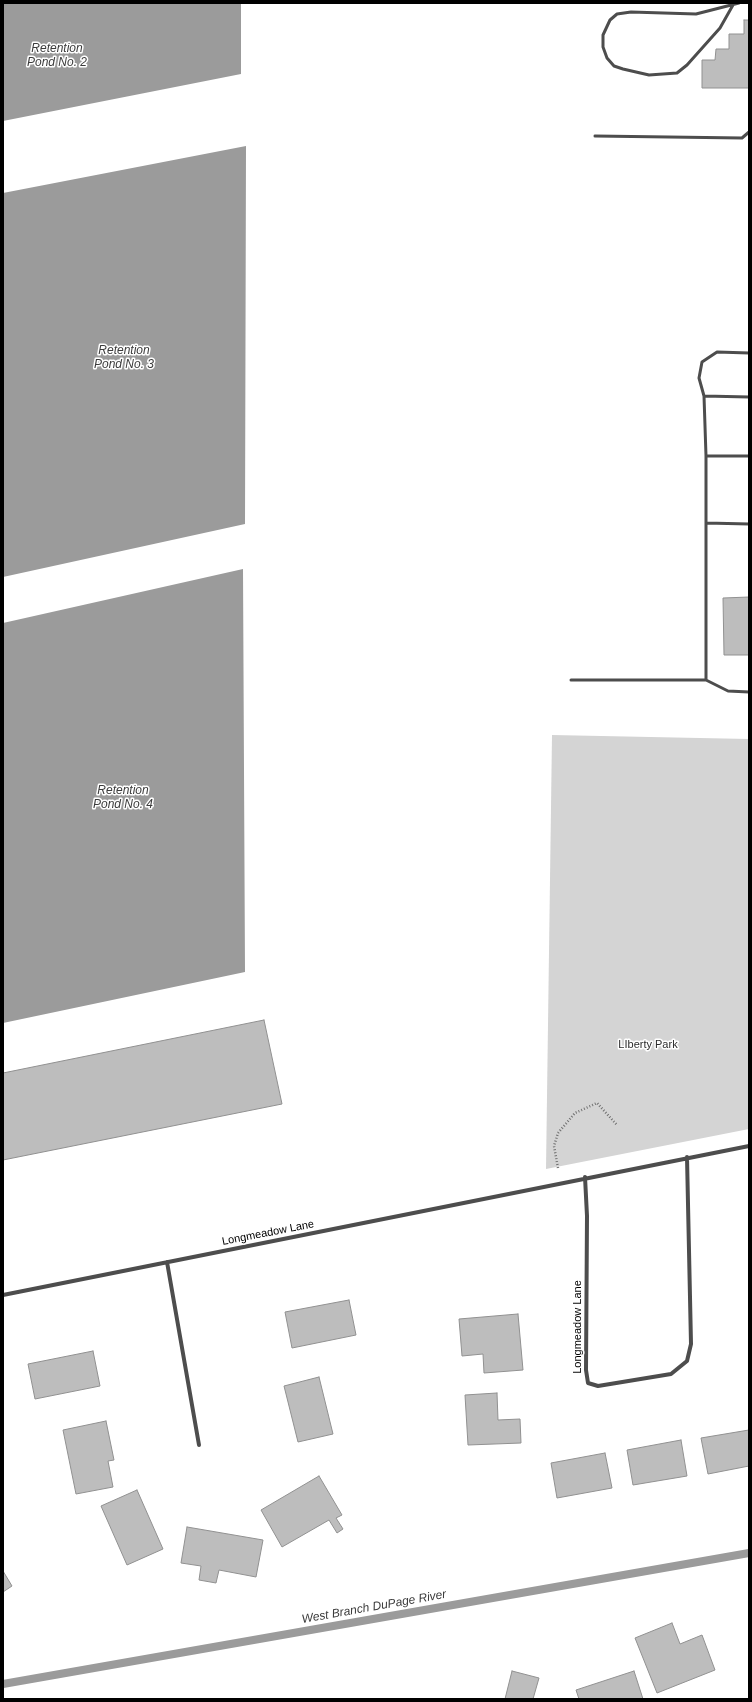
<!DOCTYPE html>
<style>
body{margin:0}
#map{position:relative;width:752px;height:1702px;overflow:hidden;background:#fff;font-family:Helvetica,sans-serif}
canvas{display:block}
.frame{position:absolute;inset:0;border:4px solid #000;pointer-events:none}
</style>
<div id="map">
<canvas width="752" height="1702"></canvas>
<div class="frame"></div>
</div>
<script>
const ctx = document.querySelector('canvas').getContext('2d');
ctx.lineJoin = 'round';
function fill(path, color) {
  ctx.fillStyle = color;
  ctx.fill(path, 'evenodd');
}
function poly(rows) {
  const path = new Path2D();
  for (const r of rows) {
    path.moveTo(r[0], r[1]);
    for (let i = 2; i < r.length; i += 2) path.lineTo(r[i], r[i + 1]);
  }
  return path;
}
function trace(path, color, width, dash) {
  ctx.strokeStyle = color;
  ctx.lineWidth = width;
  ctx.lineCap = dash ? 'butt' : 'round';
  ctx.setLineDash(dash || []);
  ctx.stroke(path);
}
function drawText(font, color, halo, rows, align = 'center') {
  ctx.font = font + ' Helvetica,sans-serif';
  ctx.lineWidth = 3;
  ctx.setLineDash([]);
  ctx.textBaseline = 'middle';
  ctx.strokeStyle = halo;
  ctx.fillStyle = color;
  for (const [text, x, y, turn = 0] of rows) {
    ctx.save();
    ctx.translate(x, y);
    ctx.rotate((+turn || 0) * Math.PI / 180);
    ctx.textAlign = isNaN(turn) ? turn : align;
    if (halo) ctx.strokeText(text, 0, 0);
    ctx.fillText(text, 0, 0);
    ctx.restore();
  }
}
const green = poly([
 [552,735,749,739,749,1129,546,1169]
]);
const water = poly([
 [3,3,241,3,241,74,3,121],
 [246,146,245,524,3,577,3,193],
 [243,569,245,972,3,1023,3,623]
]);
const stream = poly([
 [3,1684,749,1553]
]);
const building = poly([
 [744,20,749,20,749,88,702,88,702,60,715,60,716,49,729,49,729,34,744,34,744,20],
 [749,597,749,655,724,655,723,598,749,597],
 [264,1020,282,1104,3,1160,3,1073,264,1020],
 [349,1300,356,1335,292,1348,285,1312,349,1300],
 [518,1314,523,1370,484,1373,483,1354,462,1356,459,1319,518,1314],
 [93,1351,100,1386,35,1399,28,1364,93,1351],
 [319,1377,333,1434,298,1442,284,1386,319,1377],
 [497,1393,498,1420,520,1419,521,1443,468,1445,465,1395,497,1393],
 [106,1421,114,1460,108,1461,113,1487,76,1494,63,1430,106,1421],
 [749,1430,749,1466,708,1474,701,1438,749,1430],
 [681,1440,687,1476,633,1485,627,1450,681,1440],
 [605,1453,612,1488,557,1498,551,1463,605,1453],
 [319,1476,342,1515,336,1518,343,1529,337,1533,329,1520,282,1547,261,1510,319,1476],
 [137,1490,163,1549,127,1565,101,1506,137,1490],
 [187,1527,263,1540,256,1577,219,1570,216,1583,199,1580,201,1566,181,1563,187,1527],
 [3,1571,12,1586,3,1592,3,1571],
 [672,1623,680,1644,702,1635,715,1670,657,1693,635,1638,672,1623],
 [512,1671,539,1678,533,1699,505,1699,512,1671],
 [634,1671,643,1699,579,1699,576,1690,634,1671]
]);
const path = poly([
 [558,1168,554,1146,558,1133,575,1113,597,1103,617,1125]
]);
const lane = poly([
 [733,5,720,28,687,65,677,73,649,75,623,69,614,66,607,58,603,47,603,35,610,20,617,14,631,12,696,14,739,3],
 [595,136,742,138,749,132],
 [749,353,717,352,702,362,699,378,704,396,706,456,706,680,728,691,749,692],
 [704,396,749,397],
 [706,456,749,456],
 [706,523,749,524],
 [571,680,706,680]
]);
const street = poly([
 [585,1177,587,1216,586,1370,588,1383,598,1386,671,1374,687,1361,691,1344,687,1157],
 [167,1262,199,1445],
 [3,1295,749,1146]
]);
const parkNames = [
 ["LIberty Park",648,1045]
];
const streetNames = [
 ["Longmeadow Lane",268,1233,-11],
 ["Longmeadow Lane",578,1327,-90]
];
const waterNames = [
 ["Retention",57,49],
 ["Pond No. 2",57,63],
 ["Retention",124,351],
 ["Pond No. 3",124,365],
 ["Retention",123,791],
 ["Pond No. 4",123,805],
 ["West Branch DuPage River",374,1607,-10]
];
fill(green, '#d4d4d4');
fill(water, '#9b9b9b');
trace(stream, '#9b9b9b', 8);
fill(building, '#bdbdbd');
trace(building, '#919191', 1);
trace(path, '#6f6f6f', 2.5, [1, 2]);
trace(lane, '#4d4d4d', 3);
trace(street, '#4d4d4d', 4);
drawText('11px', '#2b2b2b', '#fff', parkNames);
drawText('11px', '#000', '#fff', streetNames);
drawText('italic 12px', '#3c3c3c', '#fff', waterNames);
</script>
